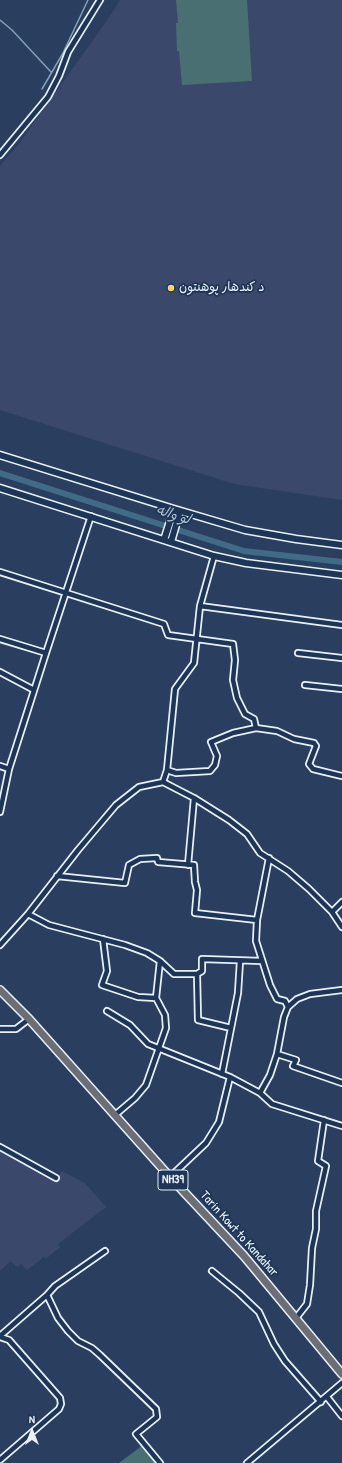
<!DOCTYPE html>
<meta charset="utf-8">
<style>
body{margin:0}
#map{position:relative;width:342px;height:1463px;overflow:hidden;background:#2a3e60;font-family:"Patrick Hand",sans-serif}
canvas{display:block}
.north{position:absolute;left:12px;top:1411px;width:40px;height:40px;-webkit-text-stroke:3px #1d3557;paint-order:stroke;rotate:0deg;font-size:11px;font-weight:700;line-height:16px;text-align:center;color:#e8f1f8}
.north::after{content:'';display:block;margin:auto;width:14px;height:18px;background:#e8f1f8;clip-path:polygon(50% 0,100% 100%,50% 72%,0 100%)}
</style>
<div id="map">
<canvas width="342" height="1463"></canvas>
<div class="north">N</div>
</div>
<script>
const ctx = document.querySelector('canvas').getContext('2d');
ctx.lineJoin = 'round';
function fill(path, color) {
  ctx.fillStyle = color;
  ctx.fill(path, 'evenodd');
}
function poly(rows) {
  const path = new Path2D();
  for (const r of rows) {
    path.moveTo(r[0], r[1]);
    for (let i = 2; i < r.length; i += 2) path.lineTo(r[i], r[i + 1]);
  }
  return path;
}
function trace(path, color, width, dash) {
  ctx.strokeStyle = color;
  ctx.lineWidth = width;
  ctx.lineCap = dash ? 'butt' : 'round';
  ctx.setLineDash(dash || []);
  ctx.stroke(path);
}
function drawText(font, color, halo, rows, align = 'center') {
  ctx.font = font + ' "Patrick Hand","Playpen Sans Arabic",sans-serif';
  ctx.lineWidth = 3.5;
  ctx.setLineDash([]);
  ctx.textBaseline = 'middle';
  ctx.strokeStyle = halo;
  ctx.fillStyle = color;
  for (const [text, x, y, turn = 0] of rows) {
    ctx.save();
    ctx.translate(x, y);
    ctx.rotate((+turn || 0) * Math.PI / 180);
    ctx.textAlign = isNaN(turn) ? turn : align;
    if (halo) ctx.strokeText(text, 0, 0);
    ctx.fillText(text, 0, 0);
    ctx.restore();
  }
}
const built = poly([
 [120,0,342,0,342,500,234,484,0,410,0,166,18,145,108,19],
 [0,1151,55,1180,62,1171,85,1183,106,1207,58,1244,60,1247,46,1259,44,1257,27,1270,21,1264,17,1267,11,1261,0,1271]
]);
const green = poly([
 [176,0,247,0,252,81,182,85,179,51,177,51,176,23,178,23],
 [141,1446,155,1463,119,1463,139,1448]
]);
const stream = poly([
 [0,20,12,30,51,72],
 [42,89,63,53,88,0]
]);
const canal = poly([
 [0,473,244,551,342,562]
]);
const street = poly([
 [0,155,48,97,59,76,68,52,100,0],
 [0,572,164,624,168,635,233,644,235,660,233,680,237,698,245,714,254,719,256,728],
 [200,606,342,625],
 [0,639,46,653],
 [298,653,342,658],
 [0,672,34,690],
 [305,685,342,689],
 [0,766,9,769],
 [167,770,176,773,210,771,215,765,217,756,211,742,233,733,256,728,277,731,294,739,314,743,316,746,309,764,313,769,342,776],
 [163,782,167,770,175,689,194,663,200,606,214,556],
 [0,812,9,769,46,653,91,516],
 [269,858,257,920,256,941,270,985,277,999,285,1001,288,1007],
 [188,865,194,798],
 [57,876,125,883,129,865,140,859,157,858,158,862,194,865,195,882,197,890,195,913,257,920],
 [332,912,342,902],
 [28,914,49,925,125,945,147,953,160,961,174,974,197,974,202,971,202,959,262,961],
 [103,939,107,971,102,985,138,997,156,998],
 [0,945,28,914,78,850,116,805,139,787,163,782,194,798,229,820,247,834,260,853,288,871,309,889,332,912,342,927],
 [197,974,198,1020,231,1028],
 [107,1011,130,1025,148,1044,230,1077,260,1093,272,1104,342,1126],
 [0,1029,16,1029,29,1019],
 [277,1054,296,1060,293,1066,342,1083],
 [222,1074,238,993,240,961],
 [260,1093,270,1075,277,1054,284,1017,288,1007,297,999,310,994,342,990],
 [115,1115,135,1098,146,1085,166,1028,165,1015,156,998,160,961],
 [0,1147,56,1178],
 [170,1177,206,1143,219,1122,230,1077],
 [105,1251,55,1286,47,1295,58,1318,68,1331,78,1341,92,1348,100,1355,156,1409,157,1417,136,1434,160,1463],
 [212,1271,239,1293,259,1312,274,1344,285,1361,321,1402],
 [296,1318,307,1304,310,1285,312,1248,316,1229,316,1211,326,1166,318,1161,324,1120],
 [0,1336,47,1295],
 [0,1337,9,1340,60,1398,61,1404,59,1409,0,1460],
 [327,1397,342,1416],
 [247,1463,342,1383]
]);
const secondary = poly([
 [0,455,174,509,245,530,296,539,342,545],
 [0,488,214,556,246,563,342,575],
 [164,540,174,509],
 [171,542,180,511]
]);
const primary = poly([
 [0,990,29,1019,170,1177,244,1256,342,1374]
]);
const markers = [
 [171,288,4,"#ffd166"]
];
const shields = [
 [173,1180,30]
];
const shieldNames = [
 ["NH39",173,1180]
];
const poiNames = [
 ["د کندهار پوهنتون",179,288]
];
const streetNames = [
 ["Tarin Kowt to Kandahar",239,1234,48]
];
const waterNames = [
 ["لو واله",173,515,18]
];
fill(built, '#3a486b');
fill(green, '#496f72');
trace(stream, '#83a1b4', 1.5);
trace(canal, '#406b86', 6);
trace(street, '#e8f1f8', 8);
trace(secondary, '#e8f1f8', 9);
trace(primary, '#e8f1f8', 10);
trace(street, '#1d3557', 4.5);
trace(secondary, '#1d3557', 6);
trace(primary, '#6b6f75', 7);
for (const [x, y, r, color] of markers) {
  const dot = new Path2D();
  dot.arc(x, y, r, 0, 2 * Math.PI);
  ctx.fillStyle = color;
  ctx.fill(dot);
  trace(dot, '#1d3557', 1.5);
}
for (const [x, y, w] of shields) {
  const box = new Path2D();
  box.roundRect(x - w / 2, y - 10, w, 20, 3);
  ctx.fillStyle = '#1d3557';
  ctx.fill(box);
  trace(box, '#e8f1f8', 1);
}
drawText('bold 12px', '#e8f1f8', null, shieldNames);
drawText('13px', '#e8f1f8', '#1d3557', poiNames, 'left');
drawText('13px', '#e8f1f8', '#1d3557', streetNames);
drawText('italic 14px', '#adc2d0', '#1d3557', waterNames);
</script>
